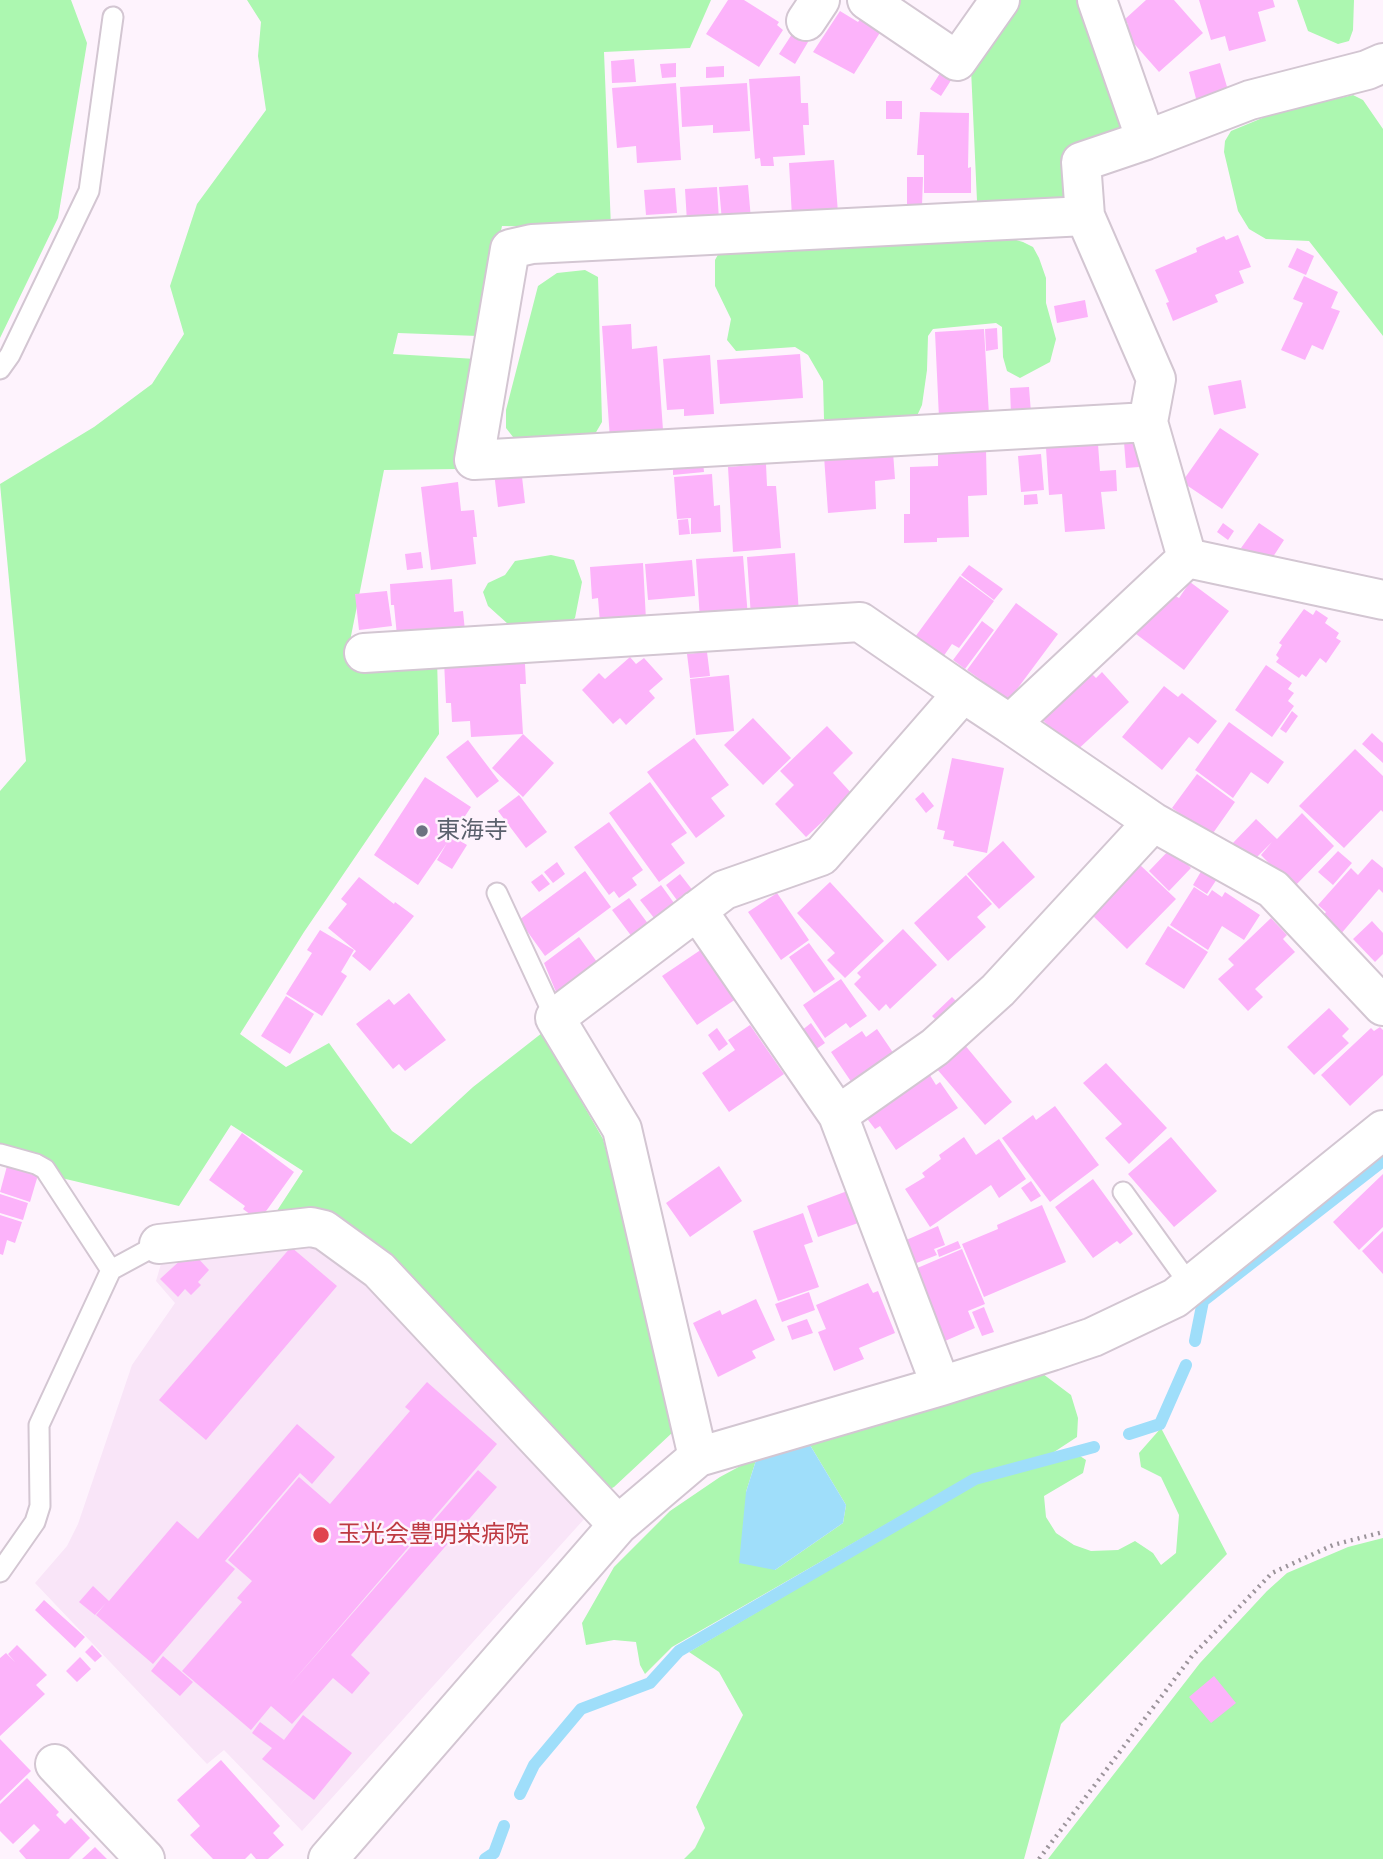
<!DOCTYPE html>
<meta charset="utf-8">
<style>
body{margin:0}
canvas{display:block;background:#fef3fd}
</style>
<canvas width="1383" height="1859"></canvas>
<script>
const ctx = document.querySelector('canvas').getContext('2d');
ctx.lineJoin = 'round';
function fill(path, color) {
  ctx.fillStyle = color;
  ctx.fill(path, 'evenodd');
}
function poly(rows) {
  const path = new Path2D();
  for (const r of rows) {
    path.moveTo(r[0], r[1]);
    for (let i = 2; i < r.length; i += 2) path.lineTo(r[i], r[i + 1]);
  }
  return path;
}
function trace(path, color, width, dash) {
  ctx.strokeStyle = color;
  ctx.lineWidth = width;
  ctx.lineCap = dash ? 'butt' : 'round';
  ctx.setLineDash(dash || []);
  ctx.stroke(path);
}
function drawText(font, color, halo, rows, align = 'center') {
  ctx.font = font + ' Helvetica,"Noto Sans JP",sans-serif';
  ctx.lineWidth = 5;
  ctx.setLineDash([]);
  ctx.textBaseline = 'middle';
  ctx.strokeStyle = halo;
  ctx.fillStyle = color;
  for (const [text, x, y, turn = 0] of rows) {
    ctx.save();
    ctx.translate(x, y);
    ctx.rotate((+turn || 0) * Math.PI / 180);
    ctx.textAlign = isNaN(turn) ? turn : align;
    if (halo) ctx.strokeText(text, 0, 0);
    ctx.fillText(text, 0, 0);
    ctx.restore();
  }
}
const built = poly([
 [319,1237,371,1279,586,1517,302,1831,224,1750,207,1764,35,1583,67,1546,78,1524,132,1365,175,1303,156,1281,163,1257]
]);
const green = poly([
 [0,0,71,0,87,43,58,218,0,338],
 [247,0,711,0,690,48,604,52,611,228,502,226,478,336,398,333,393,354,476,359,459,469,384,470,350,641,437,658,439,734,304,932,240,1034,286,1067,329,1043,392,1131,411,1144,473,1087,542,1033,603,1139,675,1420,673,1432,614,1487,606,1491,387,1260,267,1226,303,1171,231,1125,179,1206,49,1175,0,1149,0,791,26,761,0,484,94,427,152,384,184,334,170,286,197,204,266,110,258,56,261,22],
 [1015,0,1085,0,1126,127,1064,207,993,206,977,201,971,69],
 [1297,0,1354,0,1353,30,1349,41,1338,44,1308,31],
 [1353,95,1363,100,1383,129,1383,336,1309,241,1266,239,1249,229,1238,211,1224,152,1225,141,1231,131,1272,114],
 [1002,236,1023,242,1033,247,1039,258,1046,278,1046,303,1056,339,1050,362,1020,378,1007,371,1003,357,1002,327,996,323,933,329,928,336,927,370,922,405,916,418,832,424,824,419,823,381,808,355,795,347,736,351,727,340,731,319,715,286,715,260,720,251],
 [585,270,598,277,602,422,595,434,587,441,530,445,513,437,506,428,506,410,538,286,557,273],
 [551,555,574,560,582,582,575,618,563,629,533,632,508,624,488,606,483,592,488,583,505,575,515,561],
 [1039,1371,1071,1395,1078,1418,1077,1437,1051,1454,972,1475,672,1647,645,1674,640,1665,636,1642,614,1640,586,1645,582,1623,614,1567,670,1511,720,1477,757,1457,746,1492,775,1570,843,1523,846,1505,807,1440],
 [1161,1428,1227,1554,1061,1724,1024,1859,684,1859,695,1848,705,1828,696,1807,743,1715,719,1672,689,1652,977,1483,1080,1456,1086,1460,1083,1473,1044,1496,1046,1517,1056,1533,1074,1545,1091,1551,1118,1550,1135,1541,1153,1553,1161,1565,1176,1553,1179,1515,1161,1477,1141,1467,1139,1453],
 [1383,1538,1383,1859,1048,1859,1200,1663,1267,1591,1287,1573,1348,1547]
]);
const water = poly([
 [807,1440,846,1505,843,1523,775,1570,739,1563,746,1492,757,1457]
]);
const stream = poly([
 [1195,1341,1203,1301,1383,1161],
 [1129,1434,1160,1424,1186,1365],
 [520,1794,534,1765,581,1709,650,1683,679,1651,975,1479,1094,1447],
 [485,1859,494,1853,504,1826]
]);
const building = poly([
 [728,0,744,0,779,22,777,25,783,30,759,67,706,34],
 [1146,0,1174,0,1203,33,1159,72,1122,30,1128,24,1124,20],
 [1199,0,1273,0,1275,7,1258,12,1266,41,1229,51,1225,36,1211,40],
 [840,11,858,22,861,18,881,31,854,74,813,52],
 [796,28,811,37,795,64,779,54],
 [634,59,636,82,612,83,611,61],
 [676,63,676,77,662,78,660,64],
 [1220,63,1230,97,1198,106,1189,72],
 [724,66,724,77,706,78,706,67],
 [944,67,955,74,941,96,930,89],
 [800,76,801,103,808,103,809,125,803,125,805,155,773,157,774,166,761,166,760,158,755,159,749,79],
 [676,83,681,160,637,163,636,146,617,148,612,88],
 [747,83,750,131,713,133,713,125,682,127,680,87],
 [886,101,902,101,902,119,886,119],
 [920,112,969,113,968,168,971,167,971,193,924,193,924,155,917,155],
 [834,160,838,213,792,217,789,163],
 [907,177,923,177,922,206,907,206],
 [748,185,751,219,722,221,719,187],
 [717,187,719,220,687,222,685,189],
 [675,188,677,213,646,215,644,190],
 [1238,235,1251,267,1239,271,1244,283,1215,295,1218,302,1173,321,1166,303,1169,302,1155,270,1197,252,1196,248,1224,236,1226,240],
 [1297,248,1314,256,1306,275,1288,267],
 [1304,276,1338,292,1331,308,1340,311,1323,350,1312,345,1305,360,1281,350,1303,303,1293,299],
 [1085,300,1088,317,1057,323,1054,306],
 [631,324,632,349,657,346,663,430,638,431,638,437,610,439,602,326],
 [997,328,998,349,986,351,985,329],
 [984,329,989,415,939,418,935,332],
 [800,354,803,398,720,404,717,360],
 [710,355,714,414,684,416,684,409,667,410,663,359],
 [1241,380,1246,408,1214,415,1208,386],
 [1029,387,1031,413,1011,414,1010,388],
 [1220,428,1259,454,1222,509,1182,482],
 [1137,441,1139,467,1126,468,1124,442],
 [1098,444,1100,471,1116,470,1117,491,1101,492,1105,529,1065,532,1062,494,1049,495,1046,448],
 [986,449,987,495,968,496,969,537,937,538,937,542,904,543,904,514,910,514,910,467,938,466,938,450],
 [893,452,895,479,875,481,876,509,828,513,824,456],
 [1041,454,1044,490,1021,492,1018,456],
 [703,462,704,472,673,475,673,465],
 [766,464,767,486,776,486,781,548,733,552,728,467],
 [521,468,525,503,498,507,494,472],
 [712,474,714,506,720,505,721,532,691,534,691,518,677,519,674,477],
 [458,482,461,511,474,510,477,537,473,537,476,564,431,570,421,487],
 [1037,494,1038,504,1024,505,1024,495],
 [688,519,690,534,679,535,678,520],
 [1223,523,1234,531,1228,540,1217,532],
 [1259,523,1284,540,1271,560,1257,559,1241,548],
 [421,552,423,568,407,570,405,554],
 [795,553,799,614,751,617,747,557],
 [743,556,748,617,700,620,696,559],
 [692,560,695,596,648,600,645,564],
 [643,563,646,620,600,623,598,598,592,599,590,567],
 [969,565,1003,589,994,600,961,575],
 [960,576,994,601,959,648,952,644,943,657,915,637],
 [452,579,454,612,463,611,465,631,397,636,394,605,391,605,390,584],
 [1190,582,1229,611,1184,670,1132,631,1172,594,1179,598],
 [387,591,392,626,359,630,355,594],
 [1016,603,1058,634,1009,700,967,670],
 [1304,609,1313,615,1316,610,1328,618,1325,623,1339,633,1336,638,1341,641,1326,663,1320,658,1306,677,1302,674,1299,678,1276,662,1279,658,1276,655,1282,645,1279,643],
 [982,621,994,630,965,669,953,660],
 [707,652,710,676,690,678,687,654],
 [518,656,519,664,525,664,526,684,520,684,523,734,471,737,470,721,452,722,451,703,446,703,444,661],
 [630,657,636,664,644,658,663,679,649,691,655,698,626,725,620,718,613,724,582,690,599,673,605,679],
 [1266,665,1292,683,1288,689,1294,693,1288,701,1294,706,1272,737,1235,710],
 [1088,670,1096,678,1102,672,1129,702,1074,753,1039,716],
 [729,675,734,731,696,735,690,679],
 [1164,686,1178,697,1182,693,1217,721,1198,744,1189,737,1162,770,1122,737],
 [1292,711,1298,716,1286,733,1280,729],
 [753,718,791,758,763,785,724,745],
 [1229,722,1284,762,1268,784,1251,772,1233,798,1195,770],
 [827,726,853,753,833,773,852,794,806,837,775,804,794,785,780,771],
 [1372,733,1383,743,1383,763,1362,744],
 [523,734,554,763,523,797,492,768],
 [694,738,729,785,711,798,725,816,696,838,647,772],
 [468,740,499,781,477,798,446,757],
 [1355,749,1383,776,1383,812,1381,810,1344,848,1299,806],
 [952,758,1004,768,987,853,953,846,954,841,943,839,945,831,937,829],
 [1197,774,1235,802,1211,836,1172,808],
 [425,777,471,807,452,836,467,845,452,869,437,860,447,843,418,885,374,855],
 [650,782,687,833,671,844,685,863,659,882,609,813],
 [923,792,934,806,926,813,915,799],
 [519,795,547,832,526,848,498,811],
 [1302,813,1334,846,1293,888,1261,855,1272,842,1252,862,1230,846,1256,819,1277,839],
 [609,822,643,870,632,878,637,885,619,898,614,891,609,895,574,847],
 [1003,841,1035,877,999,909,967,874],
 [1171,848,1191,868,1169,891,1149,871],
 [1338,851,1352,863,1333,885,1318,872],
 [1372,859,1383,868,1383,893,1379,889,1340,935,1321,919,1326,912,1318,905,1351,868,1358,875],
 [557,862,565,874,553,883,544,872],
 [1206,863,1221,873,1207,894,1193,885],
 [1139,864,1176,899,1127,949,1091,914],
 [585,871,611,907,545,956,519,920],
 [542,874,550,884,539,892,531,882],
 [680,874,694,892,679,903,666,885],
 [966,875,992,904,977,917,986,927,948,961,914,923],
 [359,877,394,904,395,902,414,916,370,971,352,956,356,951,328,928,347,904,341,899],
 [830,882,884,941,845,978,827,960,835,953,797,913],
 [661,885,674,903,654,918,640,900],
 [1194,887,1208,896,1212,890,1222,897,1225,892,1260,915,1244,940,1222,926,1208,950,1170,925],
 [777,893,809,940,781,960,748,912],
 [629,898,649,925,632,937,612,910],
 [1271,918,1287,935,1283,939,1295,952,1255,989,1263,997,1248,1011,1218,979,1234,965,1228,959],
 [1372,921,1383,933,1383,954,1375,962,1353,939],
 [1168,926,1208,952,1184,989,1145,964],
 [903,929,937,965,890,1009,886,1004,879,1011,854,984,861,977,857,973],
 [320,930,354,950,341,972,347,976,322,1016,286,994,312,953,307,950],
 [579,937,597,962,556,992,544,963],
 [809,943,835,979,814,993,789,957],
 [702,949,736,999,697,1025,662,976],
 [841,979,867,1016,850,1028,846,1023,825,1038,803,1005],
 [409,993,446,1040,405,1071,399,1064,393,1069,356,1024,389,999,394,1005],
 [286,996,314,1014,290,1054,261,1036],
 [952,997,959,1004,939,1023,932,1016],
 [1329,1008,1349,1029,1342,1036,1349,1043,1314,1075,1287,1047],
 [811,1023,825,1043,815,1050,801,1031],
 [750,1025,784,1074,729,1112,702,1073,735,1050,728,1040],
 [1380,1027,1383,1030,1383,1075,1350,1106,1321,1075,1371,1028,1374,1031],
 [717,1028,728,1044,719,1051,708,1035],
 [877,1029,894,1054,852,1083,831,1052,862,1031,866,1037],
 [964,1044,1012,1102,985,1125,936,1068],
 [1106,1063,1167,1128,1129,1164,1105,1138,1122,1124,1083,1083],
 [928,1072,936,1085,940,1082,958,1108,896,1150,880,1126,875,1129,865,1116],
 [1055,1106,1099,1165,1050,1202,1002,1138,1033,1115,1036,1120],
 [242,1133,294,1172,259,1221,243,1209,245,1206,209,1180],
 [964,1137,976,1155,999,1139,1026,1179,999,1198,991,1185,930,1227,905,1189,925,1177,922,1173,941,1159,939,1155],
 [1171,1137,1217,1191,1174,1227,1128,1174],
 [7,1166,38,1175,30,1202,0,1192],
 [719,1166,742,1201,690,1237,666,1203],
 [1383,1174,1383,1227,1359,1250,1333,1222],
 [1093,1179,1133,1234,1120,1244,1117,1241,1093,1258,1055,1207],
 [1031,1181,1041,1196,1031,1202,1021,1188],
 [850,1190,861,1222,818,1237,807,1206],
 [0,1194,28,1203,23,1220,0,1213],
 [1042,1205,1066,1262,984,1297,962,1244,998,1229,997,1225],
 [803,1213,813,1242,804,1245,819,1287,778,1301,753,1231],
 [0,1215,22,1222,15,1243,7,1240,3,1255,0,1254],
 [938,1226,945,1245,934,1249,937,1255,914,1264,904,1241],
 [1383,1231,1383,1274,1362,1251],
 [958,1241,961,1248,939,1257,937,1250],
 [291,1247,337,1286,206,1440,159,1400],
 [962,1249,985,1304,968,1311,975,1328,945,1341,915,1269],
 [194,1254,209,1270,198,1282,201,1285,191,1295,185,1289,178,1297,160,1279,184,1257],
 [868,1283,873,1293,878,1291,895,1333,859,1348,864,1359,834,1371,818,1332,826,1329,816,1305],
 [809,1292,815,1310,782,1322,775,1304],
 [756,1299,775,1340,752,1351,756,1358,718,1377,693,1323,720,1310,722,1315],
 [984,1307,994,1332,982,1336,972,1312],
 [807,1319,813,1333,792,1340,787,1326],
 [427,1382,497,1444,288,1687,478,1470,497,1487,351,1655,370,1673,352,1694,333,1678,292,1724,271,1706,251,1730,182,1671,242,1602,237,1598,252,1581,228,1560,299,1477,330,1504,410,1411,405,1407],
 [297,1424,335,1457,312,1484,300,1473,225,1561,235,1569,153,1664,96,1615,106,1603,95,1615,79,1602,93,1586,109,1601,177,1521,198,1539],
 [44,1600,85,1637,75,1648,35,1610],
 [17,1645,47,1675,36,1685,45,1694,0,1736,0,1658,6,1653,15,1662,8,1654],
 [92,1645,102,1656,95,1662,85,1652],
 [163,1656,193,1682,180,1696,151,1671],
 [80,1657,91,1669,77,1682,66,1671],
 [1214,1676,1236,1703,1211,1723,1189,1697],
 [303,1715,352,1753,314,1800,262,1759,272,1748,252,1733,260,1722,284,1740],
 [0,1739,31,1771,0,1801],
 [221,1760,280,1826,273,1833,284,1845,268,1859,256,1859,251,1853,245,1859,213,1859,190,1835,200,1826,177,1800],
 [27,1778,59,1812,56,1815,65,1824,71,1818,90,1838,69,1859,26,1859,19,1851,40,1830,34,1824,13,1844,0,1831,0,1804],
 [95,1847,107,1859,82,1859]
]);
const path = poly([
 [1039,1859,1192,1656,1272,1573,1333,1545,1383,1532]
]);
const service = poly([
 [0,369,10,355,89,191,113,17],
 [497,893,555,1018],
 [0,1154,36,1164,45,1169,111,1270],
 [1123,1192,1190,1285],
 [0,1572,35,1522,40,1506,39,1425,111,1270,159,1244]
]);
const minor = poly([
 [867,0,957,61,1000,0],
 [1097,0,1146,140],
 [806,21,820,0],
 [1085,216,532,244,510,249,474,460,1148,422],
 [1187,558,1148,422,1156,379,1085,216,1081,162,1146,140,1250,100,1367,70,1383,63],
 [1187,558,1383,600],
 [364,653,860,622,963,693],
 [1010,724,1153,822,1273,889,1383,1006],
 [697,910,838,1115,941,1386],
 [838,1115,935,1047,998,990,1153,822],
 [159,1244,311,1227,324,1230,379,1270,618,1525],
 [698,1457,622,1129,555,1018,724,890,821,856,963,693,1010,724,1187,558],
 [55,1764,145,1859],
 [328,1859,618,1525,698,1457,941,1386,1052,1351,1093,1337,1175,1298,1383,1130]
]);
const markers = [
 [422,831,7,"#6b7280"],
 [321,1535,9,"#e0444e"]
];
const worshipNames = [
 ["東海寺",436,831]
];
const healthNames = [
 ["玉光会豊明栄病院",337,1535]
];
fill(built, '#f9e5f8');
fill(green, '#acf7b0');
fill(water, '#9fdefa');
trace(stream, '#9fdefa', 12);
fill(building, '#fcb3fa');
trace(service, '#d3c6d2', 23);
trace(minor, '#d3c6d2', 42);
trace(path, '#9c949b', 4.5, [2, 5]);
trace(service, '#fff', 19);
trace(minor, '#fff', 38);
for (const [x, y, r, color] of markers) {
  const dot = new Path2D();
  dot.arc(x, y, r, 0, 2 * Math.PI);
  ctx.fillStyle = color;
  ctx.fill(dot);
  trace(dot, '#fef3fd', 2.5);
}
drawText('24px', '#5b616d', '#fef3fd', worshipNames, 'left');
drawText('24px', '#be3a42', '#fef3fd', healthNames, 'left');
</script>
